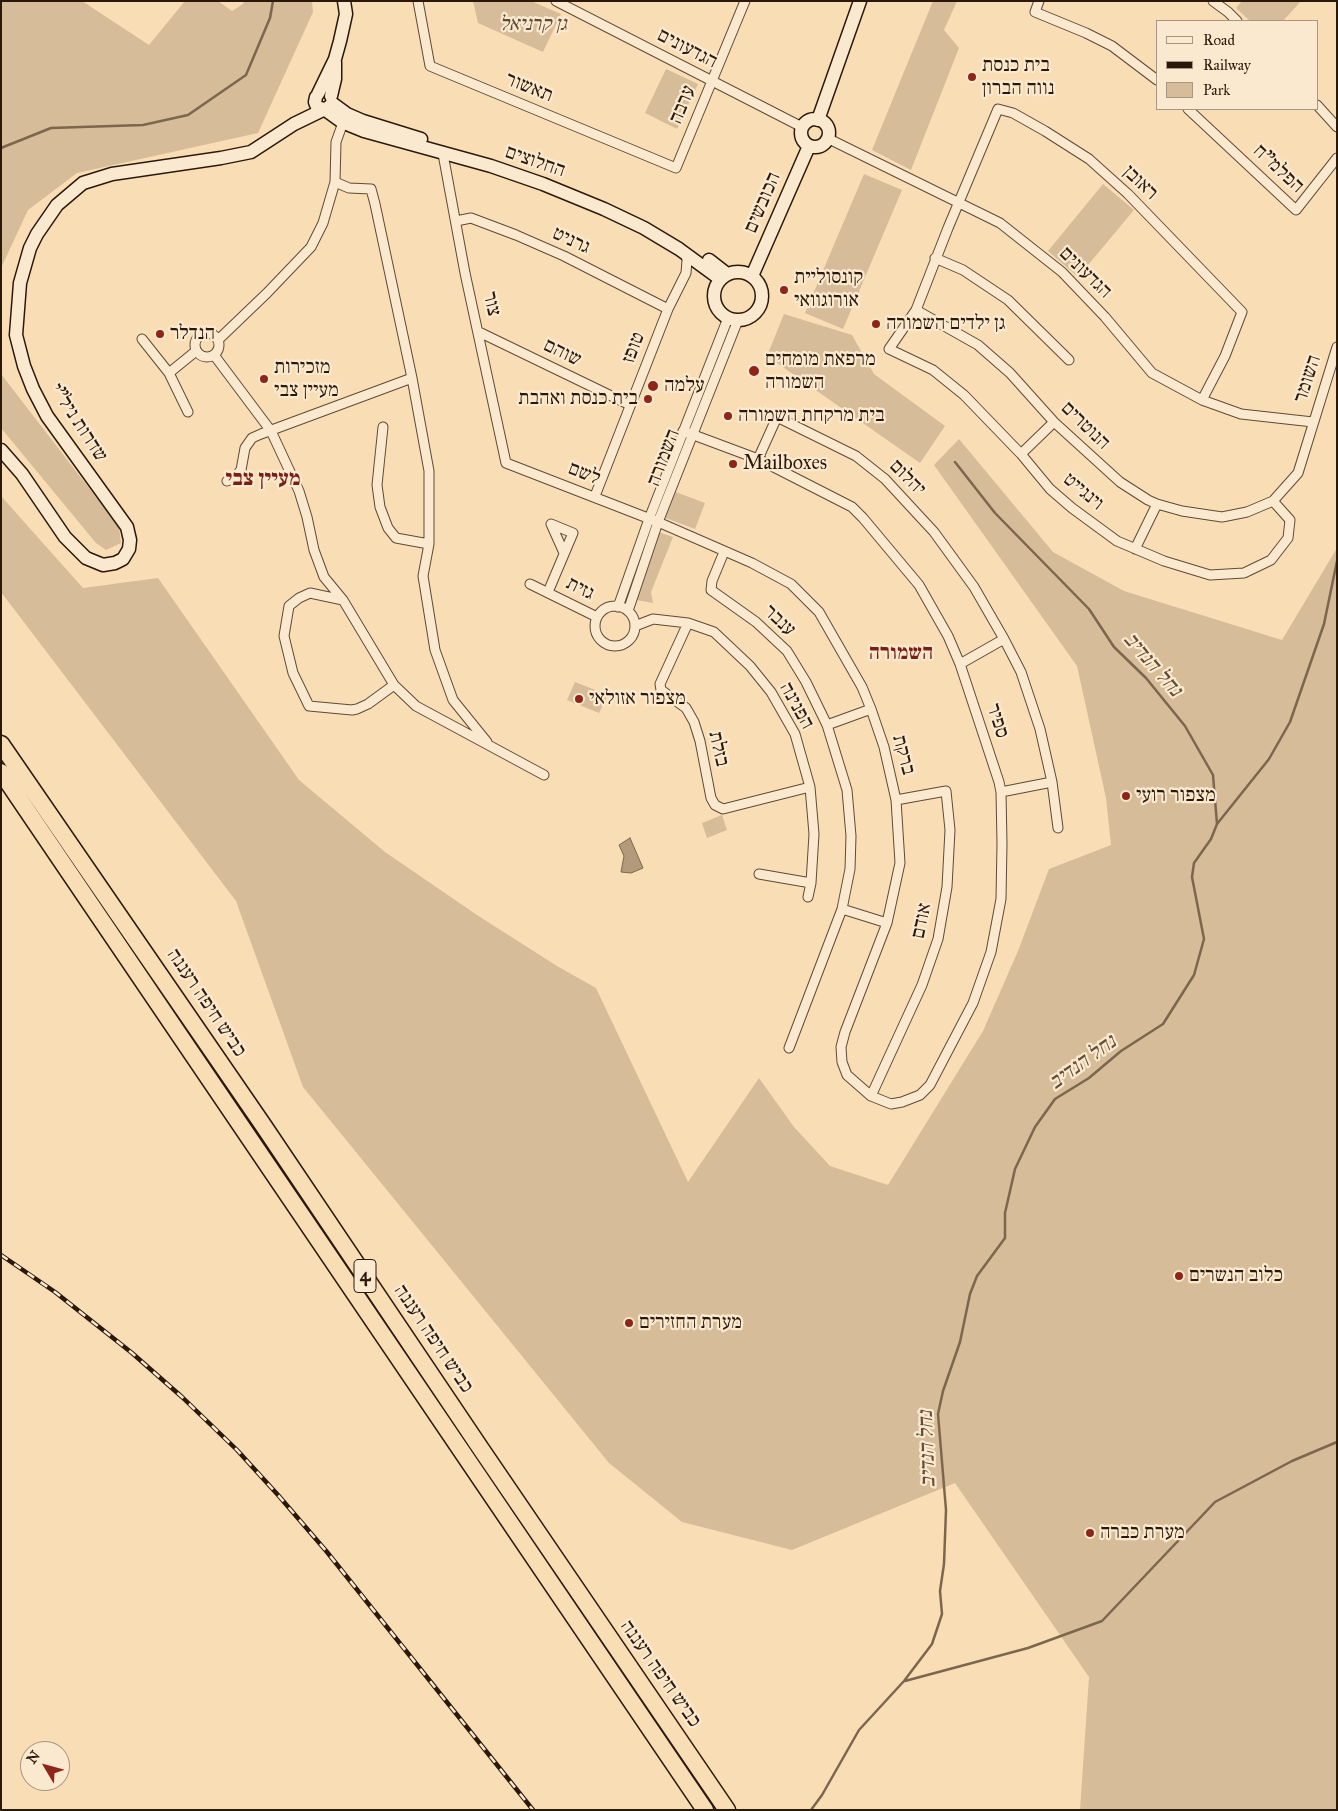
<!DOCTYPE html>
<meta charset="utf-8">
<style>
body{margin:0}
#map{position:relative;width:1338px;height:1811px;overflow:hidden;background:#f9ddb5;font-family:"IM FELL Great Primer",serif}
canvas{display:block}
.frame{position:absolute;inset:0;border:2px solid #2a190b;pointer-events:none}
.legend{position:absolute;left:1156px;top:20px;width:162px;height:90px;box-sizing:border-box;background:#fbe9cf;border:1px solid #a79681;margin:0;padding:6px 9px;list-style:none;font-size:15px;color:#2a190b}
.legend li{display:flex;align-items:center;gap:10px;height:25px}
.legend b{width:25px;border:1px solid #a79681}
.north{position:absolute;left:20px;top:1741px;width:50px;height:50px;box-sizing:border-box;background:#fbe9cf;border:1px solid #a79681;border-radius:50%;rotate:307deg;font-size:14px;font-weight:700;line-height:20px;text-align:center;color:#2a190b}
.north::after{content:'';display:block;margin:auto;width:18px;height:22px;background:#8f2418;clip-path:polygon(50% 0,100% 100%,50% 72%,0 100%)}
</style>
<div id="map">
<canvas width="1338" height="1811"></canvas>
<div class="frame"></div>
<ul class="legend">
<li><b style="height:6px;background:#fbe9cf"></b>Road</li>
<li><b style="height:6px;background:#2a190b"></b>Railway</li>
<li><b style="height:14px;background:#d6bc98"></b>Park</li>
</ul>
<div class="north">N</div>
</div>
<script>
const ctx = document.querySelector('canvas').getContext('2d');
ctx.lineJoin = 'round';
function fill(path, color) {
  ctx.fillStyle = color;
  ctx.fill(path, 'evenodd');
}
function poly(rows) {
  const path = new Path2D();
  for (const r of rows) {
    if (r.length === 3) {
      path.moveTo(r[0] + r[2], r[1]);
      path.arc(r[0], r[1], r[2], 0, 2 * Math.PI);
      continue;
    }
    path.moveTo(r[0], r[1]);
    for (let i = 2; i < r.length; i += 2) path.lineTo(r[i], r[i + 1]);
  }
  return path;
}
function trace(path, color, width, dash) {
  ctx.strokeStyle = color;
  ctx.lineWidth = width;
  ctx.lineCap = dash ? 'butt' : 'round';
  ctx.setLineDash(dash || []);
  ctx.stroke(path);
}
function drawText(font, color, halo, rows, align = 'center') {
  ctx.font = font + ' "IM FELL Great Primer","Frank Ruhl Libre",serif';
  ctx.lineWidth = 4.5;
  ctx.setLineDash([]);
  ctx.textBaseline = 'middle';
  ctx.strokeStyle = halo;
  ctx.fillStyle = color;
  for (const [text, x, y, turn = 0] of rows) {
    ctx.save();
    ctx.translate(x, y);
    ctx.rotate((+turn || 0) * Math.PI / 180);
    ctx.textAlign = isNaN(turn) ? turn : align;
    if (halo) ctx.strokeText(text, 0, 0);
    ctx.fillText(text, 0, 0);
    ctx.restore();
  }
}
const green = poly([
 [1,1,82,1,149,45,185,1,218,1,232,11,243,4,244,1,312,1,313,12,258,133,77,173,28,210,1,268],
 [473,1,531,1,561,14,543,52,478,23],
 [933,1,957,1,944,30,959,48,911,170,872,150],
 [1242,1,1301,1,1283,21,1250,21,1236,8],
 [666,69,698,84,677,129,645,113],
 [864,174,902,190,843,329,805,313],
 [1103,184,1134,210,1078,277,1048,251],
 [784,314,852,335,874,374,945,426,920,463,767,356],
 [1,374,119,527,121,543,106,550,96,543,1,428],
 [959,439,1053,552,1124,591,1282,640,1337,548,1337,1810,1080,1810,1089,1677,955,1483,792,1550,682,1522,609,1463,303,1087,236,901,1,592,1,496,83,588,158,578,299,780,385,852,477,915,557,966,596,988,688,1182,759,1078,794,1127,830,1166,888,1185,983,1031,1018,951,1049,869,1111,845,1106,798,1077,666,934,465],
 [673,491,705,503,695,529,663,517],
 [658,532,673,537,651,592,653,603,631,599],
 [575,682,608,695,599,713,567,700],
 [722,815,727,830,707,838,702,823]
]);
const water = poly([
 [630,838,643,868,631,873,621,872,624,856,619,845,630,838]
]);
const stream = poly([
 [1,148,51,128,143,125,188,115,246,75,270,18,273,1],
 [1217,824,1269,759,1290,722,1324,624,1337,561],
 [905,1681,1028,1648,1102,1621,1215,1502,1292,1461,1337,1442],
 [811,1810,822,1795,859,1730,904,1681,932,1644,942,1614,940,1591,944,1564,946,1510,938,1414,943,1391,960,1342,970,1294,977,1276,1005,1238,1005,1213,1015,1169,1035,1127,1055,1099,1089,1078,1121,1051,1163,1024,1194,975,1204,939,1192,877,1194,863,1211,839,1217,824,1213,775,1185,726,1146,678,1114,647,1089,609,995,513,955,462]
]);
const street = poly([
 [418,1,430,66,676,168,745,1],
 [556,1,802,127],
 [1039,1,1035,12,1086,33,1112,46,1157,80],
 [1213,1,1228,12,1237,21],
 [1317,105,1337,127],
 [1188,109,1296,210,1337,158],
 [827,138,1000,223,1062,272,1105,317,1152,373,1202,400,1241,414,1313,422],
 [443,154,465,273,506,463,658,522,752,563,791,584,819,612,862,687,871,709,884,747,896,800,900,863,887,923,845,1032,841,1047,842,1062,847,1075,871,1096,891,1104,902,1102,920,1095,930,1085,973,1003,991,952,1001,899,1002,844,1001,792,999,782,960,664,948,636,919,585,863,518,852,507,758,459,683,431],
 [335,182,349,188,371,189,375,204,412,378,429,471,429,544,396,538,388,528,380,507,377,485,383,427],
 [456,221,471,218,516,235,564,256,668,309],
 [935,258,963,270,1008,300,1069,360],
 [916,310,978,345,1010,373,1054,422,1120,482,1148,500,1157,504,1182,511,1222,517,1247,512,1273,501,1298,473,1337,347],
 [479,332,630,405],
 [207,345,12],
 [142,339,169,373,188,412],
 [218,340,267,293,311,247,323,223,335,182,336,142,345,117],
 [214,355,271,431,299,491,307,517,314,550,324,577,343,600,394,685,416,706,544,775],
 [169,373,196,351],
 [1202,400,1225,356,1242,312,1128,194,1089,159,1045,131,1013,113,998,109,948,228,916,310,889,349,933,370,964,395,1021,454,1050,489,1072,508,1117,541,1164,561,1210,575,1244,573,1271,560,1288,538,1290,520,1273,501],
 [1021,454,1054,422],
 [758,459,777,417,856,456,885,479,934,532,974,587,1004,639,1021,672,1040,729,1052,782,1058,828],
 [227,481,234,478,241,470,245,448,252,438,261,434,412,378],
 [595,496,668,309,686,273,687,260,686,253],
 [429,544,423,576,435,650,453,700,487,742],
 [1135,549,1157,504],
 [724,552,712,581,711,590,756,622,787,651,806,682,827,725,847,790,851,836,850,869,842,909,789,1048],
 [530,584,597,617],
 [548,592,573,533,551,524,564,553],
 [343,600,310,593,299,598,289,606,284,636,293,673,309,706,352,710,357,709,368,704,394,685],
 [615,626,20],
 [618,607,649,519,728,318],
 [628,611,658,522,738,320],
 [688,623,660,684,661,690,686,708,694,722,700,741,711,798,715,805,723,809,810,787],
 [635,626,653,619,688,623,714,632,750,666,771,692,795,734,810,787,814,834,811,883,808,897],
 [960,664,1004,639],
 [827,725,871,709],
 [1001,792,1052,782],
 [759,874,811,883],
 [842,909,887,923],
 [871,1096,922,985,938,939,947,887,950,830,946,791,896,800]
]);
const secondary = poly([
 [318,94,335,59,340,41,346,14,344,1],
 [331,96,335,79,335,62],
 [316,97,315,102,317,107,324,109,342,122,364,131,491,166,543,184,604,209,644,228,679,249,720,279],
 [332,103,347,114,363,121,421,139],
 [815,133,14],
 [818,120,860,1],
 [709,260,727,274],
 [738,296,24],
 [752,276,809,146],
 [1,450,22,474,65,537,86,558,103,565,115,563,123,559,129,549,130,540,127,527,47,416,33,389,24,366,16,335,20,283,30,248,37,234,57,205,83,183,112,174,221,158,251,152,294,124,329,107,332,103]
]);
const highway = poly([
 [1,744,263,1125,481,1449,727,1810],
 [1,772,705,1810]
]);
const rail = poly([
 [1,1255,55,1292,132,1353,182,1397,237,1450,278,1495,327,1552,533,1810]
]);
const markers = [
 [972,77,5,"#8f2418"],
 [784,290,5,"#8f2418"],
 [876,324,5,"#8f2418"],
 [160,334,5,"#8f2418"],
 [754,371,6,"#8f2418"],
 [264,379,5,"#8f2418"],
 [653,386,6,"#8f2418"],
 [648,399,5,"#8f2418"],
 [728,416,5,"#8f2418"],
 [733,464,5,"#8f2418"],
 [579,699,5,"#8f2418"],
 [1126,796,5,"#8f2418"],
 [1179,1276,5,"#8f2418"],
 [629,1323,5,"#8f2418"],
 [1090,1533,5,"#8f2418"]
];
const shields = [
 [365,1276,22]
];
const shieldNames = [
 ["4",365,1276]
];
const parkNames = [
 ["גן קרניאל",533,25]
];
const streetNames = [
 ["הגדעונים",687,49,27],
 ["תאשור",529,88,22],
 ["ערבה",683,105,-67],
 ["החלוצים",535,162,19],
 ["הפלמ\"ח",1278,169,43],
 ["ראובן",1140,183,44],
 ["הכובשים",763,203,-67],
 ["גרניט",571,241,25],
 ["הגדעונים",1085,273,44],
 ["צור",491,304,77],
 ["טופז",634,348,-69],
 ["שוהם",562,353,26],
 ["השומר",1308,379,-72],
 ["שדרות ניל\"י",78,423,57],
 ["הנוטרים",1085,426,44],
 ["השמורה",664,458,-69],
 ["לשם",584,474,21],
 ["יהלום",907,478,45],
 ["וינגייט",1083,492,40],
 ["גזית",580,589,27],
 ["ענבר",779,621,43],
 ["הפנינה",796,706,61],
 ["ספיר",997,721,72],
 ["בזלת",718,749,77],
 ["ברקת",903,755,75],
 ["אודם",922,921,-78],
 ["כביש חיפה רעננה",206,1003,56],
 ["כביש חיפה רעננה",433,1339,56],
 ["כביש חיפה רעננה",660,1674,55]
];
const poiNames = [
 ["בית כנסת",982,66],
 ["נווה הברון",982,89],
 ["קונסוליית",794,278],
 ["אורוגוואי",794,301],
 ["גן ילדים השמורה",886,324],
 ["הנדלר",170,334],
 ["מרפאת מומחים",765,360],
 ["השמורה",765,383],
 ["מזכירות",274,368],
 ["מעיין צבי",274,391],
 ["עלמה",664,386],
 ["בית כנסת ואהבת",638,399,"right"],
 ["בית מרקחת השמורה",738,416],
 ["Mailboxes",743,464],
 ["מצפור אזולאי",589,699],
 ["מצפור רועי",1136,796],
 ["כלוב הנשרים",1189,1276],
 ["מערת החזירים",639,1323],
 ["מערת כברה",1100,1533]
];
const neighbourhoodNames = [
 ["השמורה",901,654]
];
const waterNames = [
 ["נחל הנדיב",1152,665,49],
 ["נחל הנדיב",1083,1063,-36],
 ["נחל הנדיב",928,1449,-92]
];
const quarterNames = [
 ["מעיין צבי",263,480]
];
fill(green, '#d6bc98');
fill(water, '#b39a7b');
trace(water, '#7c664e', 1);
trace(stream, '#7c664e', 2.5);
trace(street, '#5e4a36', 11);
trace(secondary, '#2a190b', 15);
trace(highway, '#2a190b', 19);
trace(street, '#fbe9cf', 9);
trace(secondary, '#fbe9cf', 12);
trace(highway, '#f9ddb5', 16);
trace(rail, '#2a190b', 4.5);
trace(rail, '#fbe9cf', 2.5, [8]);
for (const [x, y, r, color] of markers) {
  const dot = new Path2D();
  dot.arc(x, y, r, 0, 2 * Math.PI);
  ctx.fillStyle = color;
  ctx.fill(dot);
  trace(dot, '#fbe9cf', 2);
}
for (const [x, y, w] of shields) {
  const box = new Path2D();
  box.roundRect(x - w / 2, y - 16.5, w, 33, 4);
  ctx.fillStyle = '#fbe9cf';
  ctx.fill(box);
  trace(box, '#2a190b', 1);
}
drawText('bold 19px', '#2a190b', null, shieldNames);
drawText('italic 20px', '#5e4a35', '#fbe9cf', parkNames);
drawText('20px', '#2a190b', '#fbe9cf', streetNames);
drawText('20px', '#2a190b', '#fbe9cf', poiNames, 'left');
drawText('bold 21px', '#7a1f14', '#fbe9cf', neighbourhoodNames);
drawText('italic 21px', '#614d38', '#fbe9cf', waterNames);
drawText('bold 22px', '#7a1f14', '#fbe9cf', quarterNames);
</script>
